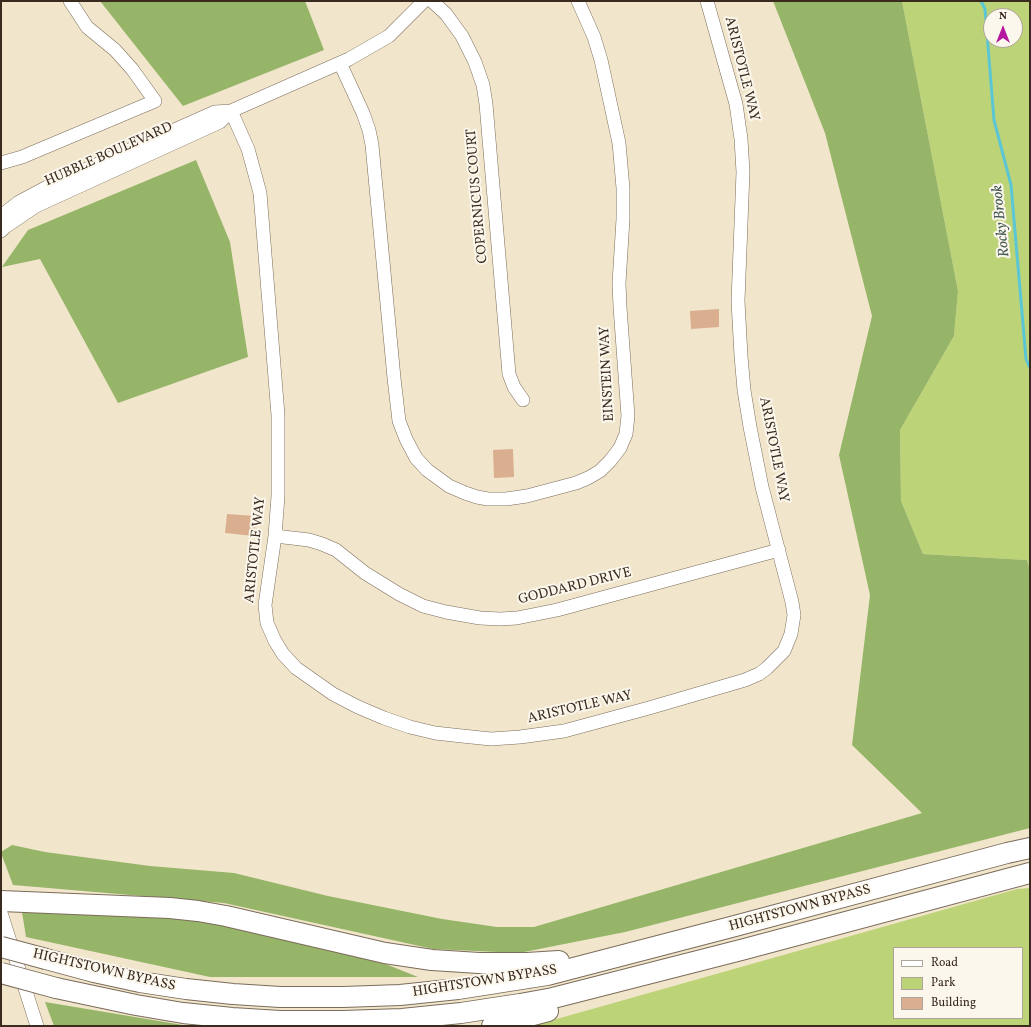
<!DOCTYPE html>
<style>
body{margin:0}
#map{position:relative;width:1031px;height:1027px;overflow:hidden;background:#f1e6cb;font-family:Vollkorn,serif}
canvas{display:block}
.frame{position:absolute;inset:0;border:2px solid #3b2a1e;pointer-events:none}
.legend{position:absolute;left:893px;top:947px;width:130px;height:72px;box-sizing:border-box;background:#fbf7ec;border:1px solid #aea59a;margin:0;padding:5px 7px;list-style:none;font-size:12px;color:#3b2a1e}
.legend li{display:flex;align-items:center;gap:8px;height:20px}
.legend b{width:20px;border:1px solid #aea59a}
.north{position:absolute;left:983px;top:8px;width:40px;height:40px;box-sizing:border-box;background:#fbf7ec;border:1px solid #aea59a;border-radius:50%;rotate:0deg;font-size:11px;font-weight:700;line-height:16px;text-align:center;color:#3b2a1e}
.north::after{content:'';display:block;margin:auto;width:14px;height:18px;background:#b5179e;clip-path:polygon(50% 0,100% 100%,50% 72%,0 100%)}
</style>
<div id="map">
<canvas width="1031" height="1027"></canvas>
<div class="frame"></div>
<ul class="legend">
<li><b style="height:5px;background:#fff"></b>Road</li>
<li><b style="height:11px;background:#bdd377"></b>Park</li>
<li><b style="height:11px;background:#daaf90"></b>Building</li>
</ul>
<div class="north">N</div>
</div>
<script>
const ctx = document.querySelector('canvas').getContext('2d');
ctx.lineJoin = 'round';
function fill(path, color) {
  ctx.fillStyle = color;
  ctx.fill(path, 'evenodd');
}
function poly(rows) {
  const path = new Path2D();
  for (const r of rows) {
    path.moveTo(r[0], r[1]);
    for (let i = 2; i < r.length; i += 2) path.lineTo(r[i], r[i + 1]);
  }
  return path;
}
function trace(path, color, width, dash) {
  ctx.strokeStyle = color;
  ctx.lineWidth = width;
  ctx.lineCap = dash ? 'butt' : 'round';
  ctx.setLineDash(dash || []);
  ctx.stroke(path);
}
function drawText(font, color, halo, rows, align = 'center') {
  ctx.font = font + ' Vollkorn,serif';
  ctx.lineWidth = 4;
  ctx.setLineDash([]);
  ctx.textBaseline = 'middle';
  ctx.strokeStyle = halo;
  ctx.fillStyle = color;
  for (const [text, x, y, turn = 0] of rows) {
    ctx.save();
    ctx.translate(x, y);
    ctx.rotate((+turn || 0) * Math.PI / 180);
    ctx.textAlign = isNaN(turn) ? turn : align;
    if (halo) ctx.strokeText(text, 0, 0);
    ctx.fillText(text, 0, 0);
    ctx.restore();
  }
}
const green = poly([
 [902,1,1030,1,1030,570,1027,560,923,554,901,501,900,430,954,336,958,291],
 [991,16,1015,16,1015,40,991,40],
 [1030,888,1030,1026,532,1026,1017,889],
 [894,948,1022,948,1022,1018,894,1018]
]);
const forest = poly([
 [100,1,305,1,324,50,183,106],
 [773,1,902,1,958,291,954,336,900,430,901,501,923,554,1027,560,1030,570,1030,828,625,932,519,953,433,949,224,903,13,885,1,853,1,852,12,845,45,852,150,866,234,873,328,896,442,919,497,927,534,927,922,813,852,745,870,595,839,455,872,316,825,133],
 [196,160,230,242,248,357,118,403,40,259,2,267,28,230],
 [22,912,178,917,358,953,418,977,210,977,26,937],
 [45,1002,189,1026,54,1026]
]);
const stream = poly([
 [981,1,985,9,994,120,1011,185,1026,359,1030,368]
]);
const building = poly([
 [719,309,719,327,691,329,690,311],
 [513,449,514,477,494,478,493,450],
 [227,514,256,516,254,536,225,533]
]);
const minor = poly([
 [432,1,446,14,462,36,475,62,483,85,486,104,509,374,514,387,523,400],
 [340,63,363,113,369,130,372,145,394,378,399,421,406,439,416,458,427,470,449,486,465,493,477,497,488,499,506,499,527,496,576,483,588,478,600,471,610,461,620,448,626,434,628,416,620,307,619,283,623,219,623,188,619,143,601,60,594,37,578,1],
 [231,111,248,149,260,193,278,415,278,496,275,536,265,605,267,623,275,641,283,654,296,668,333,694,358,707,384,718,410,727,435,733,462,736,491,739,520,737,564,731,649,708,745,680,759,674,767,668,784,651,791,634,794,615,792,602,762,487,750,427,744,390,741,356,738,301,743,172,741,139,736,104,707,1],
 [1,163,22,157,155,101,132,69,115,50,87,27,70,1],
 [1,216,19,202,51,185,215,112,231,111],
 [1,231,5,227,36,206,220,122,231,111,349,59,389,36,424,1],
 [275,536,309,540,322,544,336,550,365,573,399,594,423,606,446,612,480,618,500,619,517,618,557,610,779,550],
 [1,913,37,1026]
]);
const highway = poly([
 [1,901,170,908,198,911,226,916,385,953,432,960,479,963,527,963,559,961],
 [46,959,94,972,140,982,186,989,233,994,280,997,343,997,400,995,458,989,547,975,735,926,1007,853,1030,848],
 [56,988,136,1005,183,1013,232,1018,280,1021,343,1021,402,1019,461,1013,520,1004,553,998,741,950,1030,873],
 [492,1026,548,1011]
]);
const highwayBridge = poly([
 [1,947,46,959],
 [1,973,56,988]
]);
const streetNames = [
 ["ARISTOTLE WAY",741,69,76],
 ["HUBBLE BOULEVARD",109,155,-24],
 ["COPERNICUS COURT",478,196,-95],
 ["EINSTEIN WAY",608,374,-93],
 ["ARISTOTLE WAY",773,450,79],
 ["ARISTOTLE WAY",256,550,-84],
 ["GODDARD DRIVE",575,587,-14],
 ["ARISTOTLE WAY",580,708,-13],
 ["HIGHTSTOWN BYPASS",800,909,-15],
 ["HIGHTSTOWN BYPASS",104,971,13],
 ["HIGHTSTOWN BYPASS",485,982,-9]
];
const waterNames = [
 ["Rocky Brook",1002,221,-96]
];
fill(green, '#bdd377');
fill(forest, '#96b568');
trace(stream, '#5bc6d4', 3);
fill(building, '#daaf90');
trace(minor, '#7b6c5b', 14);
trace(highway, '#7b6c5b', 22);
trace(minor, '#fff', 13);
trace(highway, '#fff', 20);
trace(highwayBridge, '#7b6c5b', 22, []);
trace(highwayBridge, '#fff', 20);
drawText('14px', '#3b2a1e', '#fbf7ec', streetNames);
drawText('italic 15px', '#455955', '#fbf7ec', waterNames);
</script>
